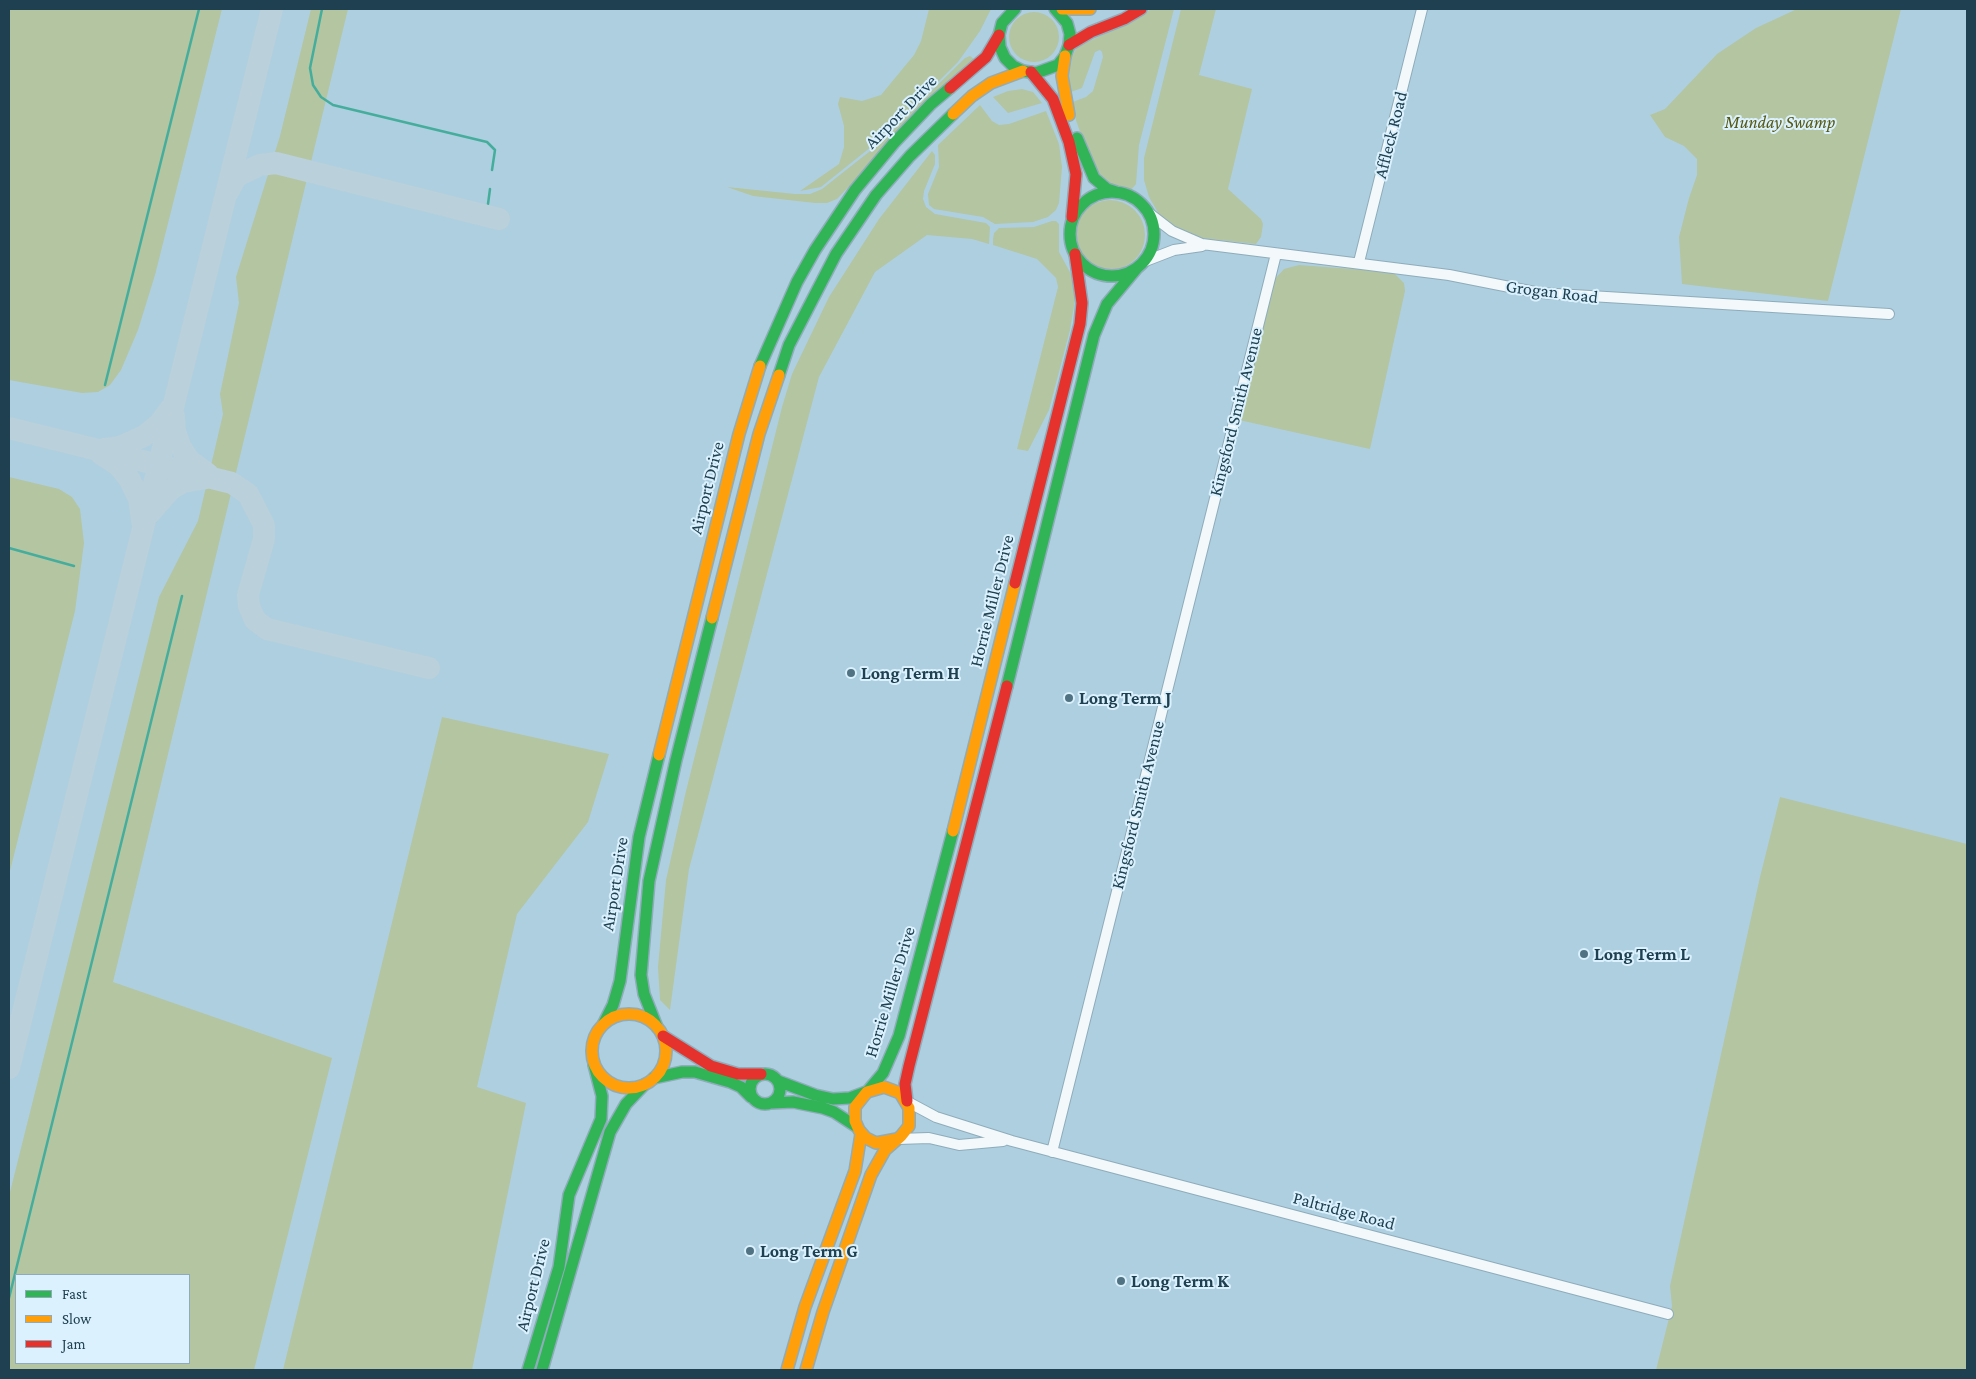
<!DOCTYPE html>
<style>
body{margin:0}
#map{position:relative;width:1976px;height:1379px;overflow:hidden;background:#aecfe0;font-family:"Crimson Pro",serif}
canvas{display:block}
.frame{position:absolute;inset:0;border:10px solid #1e4050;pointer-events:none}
.legend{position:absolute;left:15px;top:1274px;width:175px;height:90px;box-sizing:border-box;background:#dbf1fe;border:1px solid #8faab8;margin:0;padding:6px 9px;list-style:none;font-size:15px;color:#1e4050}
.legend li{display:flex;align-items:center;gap:10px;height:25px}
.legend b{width:25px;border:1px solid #8faab8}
</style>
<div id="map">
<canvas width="1976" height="1379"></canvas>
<div class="frame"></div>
<ul class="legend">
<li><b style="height:6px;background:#30b455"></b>Fast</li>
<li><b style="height:6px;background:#ff9f0a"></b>Slow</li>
<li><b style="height:6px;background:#e5322d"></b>Jam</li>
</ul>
</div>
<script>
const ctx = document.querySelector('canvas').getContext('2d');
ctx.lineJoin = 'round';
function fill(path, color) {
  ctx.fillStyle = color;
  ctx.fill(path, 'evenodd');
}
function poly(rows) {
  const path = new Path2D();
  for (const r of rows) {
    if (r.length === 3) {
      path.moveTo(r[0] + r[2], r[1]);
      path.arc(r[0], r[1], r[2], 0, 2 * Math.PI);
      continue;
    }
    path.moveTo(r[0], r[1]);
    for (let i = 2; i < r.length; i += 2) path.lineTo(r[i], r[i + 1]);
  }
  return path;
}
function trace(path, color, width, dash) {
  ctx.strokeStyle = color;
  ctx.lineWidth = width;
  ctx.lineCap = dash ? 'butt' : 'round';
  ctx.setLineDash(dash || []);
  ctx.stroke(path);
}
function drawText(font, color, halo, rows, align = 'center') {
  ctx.font = font + ' "Crimson Pro",serif';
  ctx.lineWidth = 4;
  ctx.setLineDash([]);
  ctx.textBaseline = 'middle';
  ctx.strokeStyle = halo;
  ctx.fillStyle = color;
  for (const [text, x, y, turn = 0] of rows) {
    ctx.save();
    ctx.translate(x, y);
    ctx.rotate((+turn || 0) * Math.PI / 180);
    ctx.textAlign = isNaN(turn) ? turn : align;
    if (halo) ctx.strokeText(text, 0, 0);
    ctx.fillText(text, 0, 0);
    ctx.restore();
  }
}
const green = poly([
 [9,9,222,9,155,275,138,330,121,370,110,385,98,392,82,393,9,380],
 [311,9,348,9,113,982,332,1058,254,1370,9,1370,9,1196,159,597,198,521,223,414,220,394,239,303,236,277,280,136],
 [16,1275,189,1275,189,1363,16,1363],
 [929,9,991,9,980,31,958,62,881,139,821,187,800,191,839,164,844,147,844,126,838,104,840,97,862,101,881,95,914,55,921,41],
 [1151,9,1174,9,1139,145,1136,184,1131,190,1122,189,1113,185,1093,169,1070,103,1086,97,1093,91,1103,57,1102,52,1100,50,1095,52,1082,88,1068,93,1068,64,1077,47,1138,18],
 [1181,9,1216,9,1199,75,1252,89,1228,189,1261,219,1263,224,1261,237,1256,244,1200,238,1177,230,1160,216,1149,197,1144,180,1144,158],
 [1797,9,1901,9,1828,301,1682,284,1679,237,1689,198,1697,175,1697,159,1684,146,1665,137,1650,115,1665,109,1717,54,1756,28],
 [1034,37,25],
 [970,56,974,59,837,199,827,203,815,203,753,196,727,187,795,194,810,194,822,189,884,140,907,115,965,58],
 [1022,89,1033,92,1042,103,1008,113,993,97,1008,91],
 [980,105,992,121,999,125,1009,124,1046,111,1059,144,1062,167,1059,203,1056,210,1048,217,1033,222,995,224,983,217,934,209,929,205,928,194,939,167,938,145],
 [932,151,935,155,935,164,924,191,923,199,926,207,935,214,986,223,990,227,989,244,972,239,927,235,875,272,819,377,689,869,670,1010,660,1000,658,967,666,880,686,791,782,407,792,374,829,297,879,219],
 [1110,235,35],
 [1052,221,1056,221,1059,224,1059,252,1071,274,1075,300,1070,330,1049,410,1028,451,1017,449,1058,287,1056,278,1037,259,993,245,993,239,994,233,999,228,1034,227],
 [1299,265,1393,272,1404,283,1405,291,1370,449,1239,420,1272,282,1284,269],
 [9,477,59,489,72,497,80,509,84,543,75,611,9,875],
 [442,717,609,754,588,822,517,914,477,1087,526,1103,472,1370,283,1370],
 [1780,797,1967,844,1967,1370,1656,1370,1672,1306,1670,1286,1760,877]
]);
const stream = poly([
 [322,9,310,68,313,85,321,97,333,105,487,142,495,150,492,170],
 [488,204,490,189],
 [105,385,199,9],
 [9,548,74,566],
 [9,1298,182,596]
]);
const taxiway = poly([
 [228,192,236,177,241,174,260,165,276,163,499,219],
 [174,416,175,431,180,446,189,460,208,474],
 [9,428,232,483,248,494,264,525,264,539,248,595,249,606,255,620,267,629,429,668],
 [105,449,120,447,144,436,159,424,171,408],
 [101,454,118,465,130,480,139,499,142,521],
 [150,513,170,490,183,482,207,478],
 [9,1068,272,9]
]);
const street = poly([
 [1150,214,1172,231,1202,244,1449,275,1540,293,1889,314],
 [1143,262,1174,250,1202,246],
 [1359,262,1422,9],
 [908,1102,936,1117,1012,1141,1668,1314],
 [898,1139,929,1138,959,1145,1003,1141],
 [1052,1152,1276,254]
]);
const fast = poly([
 [1015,9,1002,23,999,35,1000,47,1005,58,1013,66,1023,71,1036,73,1058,65,1065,56,1069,45,1070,34,1067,23,1055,9],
 [1077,138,1094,178,1107,189,1116,192],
 [1112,234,42],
 [760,366,797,282,815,250,855,190,894,143,931,104,950,88],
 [779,375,789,345,836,254,876,195,910,156,953,114],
 [1007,686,1094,335,1107,304,1137,268],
 [604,1023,613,1005,620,981,639,837,659,755],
 [657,1027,644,994,641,975,649,881,676,760,712,618],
 [765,1089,15],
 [654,1078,682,1072,695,1072,730,1082,741,1087,751,1097],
 [778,1081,815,1095,833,1099,850,1098,866,1092],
 [867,1092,883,1073,899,1036,953,831],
 [771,1103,793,1102,823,1108,834,1112,857,1127],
 [528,1370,559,1267,569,1195,601,1119,602,1096,594,1065],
 [542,1370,610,1132,626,1104,644,1085]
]);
const slow = poly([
 [1062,9,1090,9],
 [1065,56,1062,76,1069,115],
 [953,114,972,96,991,83,1023,71],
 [712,618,759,434,779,375],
 [659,755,739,434,760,366],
 [953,831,1015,583],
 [629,1051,37],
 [787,1370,805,1307,855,1171,861,1134],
 [806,1370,823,1312,871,1175,885,1150,901,1136,909,1126,909,1108,900,1093,884,1087,867,1092,855,1107,855,1121,859,1130,866,1138,876,1143,897,1139]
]);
const jam = poly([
 [1069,45,1091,32,1124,19,1141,9],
 [1031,72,1053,99,1069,142,1076,174,1072,217],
 [950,88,986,57,999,35],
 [1015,583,1080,324,1082,303,1075,254],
 [663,1036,711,1066,738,1074,761,1074],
 [907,1101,905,1084,909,1066,1007,686]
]);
const markers = [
 [851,673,5,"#507282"],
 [1069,698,5,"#507282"],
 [1584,954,5,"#507282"],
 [750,1251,5,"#507282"],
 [1121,1281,5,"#507282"]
];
const streetNames = [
 ["Airport Drive",901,112,-46],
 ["Affleck Road",1391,135,-76],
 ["Grogan Road",1552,292,7],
 ["Kingsford Smith Avenue",1236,412,-76],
 ["Airport Drive",707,488,-76],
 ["Horrie Miller Drive",992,601,-76],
 ["Kingsford Smith Avenue",1138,805,-76],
 ["Airport Drive",615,884,-81],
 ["Horrie Miller Drive",890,992,-73],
 ["Paltridge Road",1344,1211,15],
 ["Airport Drive",533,1285,-76]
];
const parkNames = [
 ["Munday Swamp",1780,122]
];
const poiNames = [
 ["Long Term H",861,673],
 ["Long Term J",1079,698],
 ["Long Term L",1594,954],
 ["Long Term G",760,1251],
 ["Long Term K",1131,1281]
];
fill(green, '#b4c5a2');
trace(stream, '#45ad9c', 2.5);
trace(taxiway, '#bad0da', 22);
trace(street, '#8eacbb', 12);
trace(fast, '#8eacbb', 14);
trace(slow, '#8eacbb', 14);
trace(jam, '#8eacbb', 14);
trace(street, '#f3f8fa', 10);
trace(fast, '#30b455', 11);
trace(slow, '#ff9f0a', 11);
trace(jam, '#e5322d', 11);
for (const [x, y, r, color] of markers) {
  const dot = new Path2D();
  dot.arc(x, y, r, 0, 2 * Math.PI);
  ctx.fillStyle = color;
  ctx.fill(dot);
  trace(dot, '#dbf1fe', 2);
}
drawText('18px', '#1e4050', '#dbf1fe', streetNames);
drawText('italic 18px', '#565812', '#dbf1fe', parkNames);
drawText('bold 18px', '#1e4050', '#dbf1fe', poiNames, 'left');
</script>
